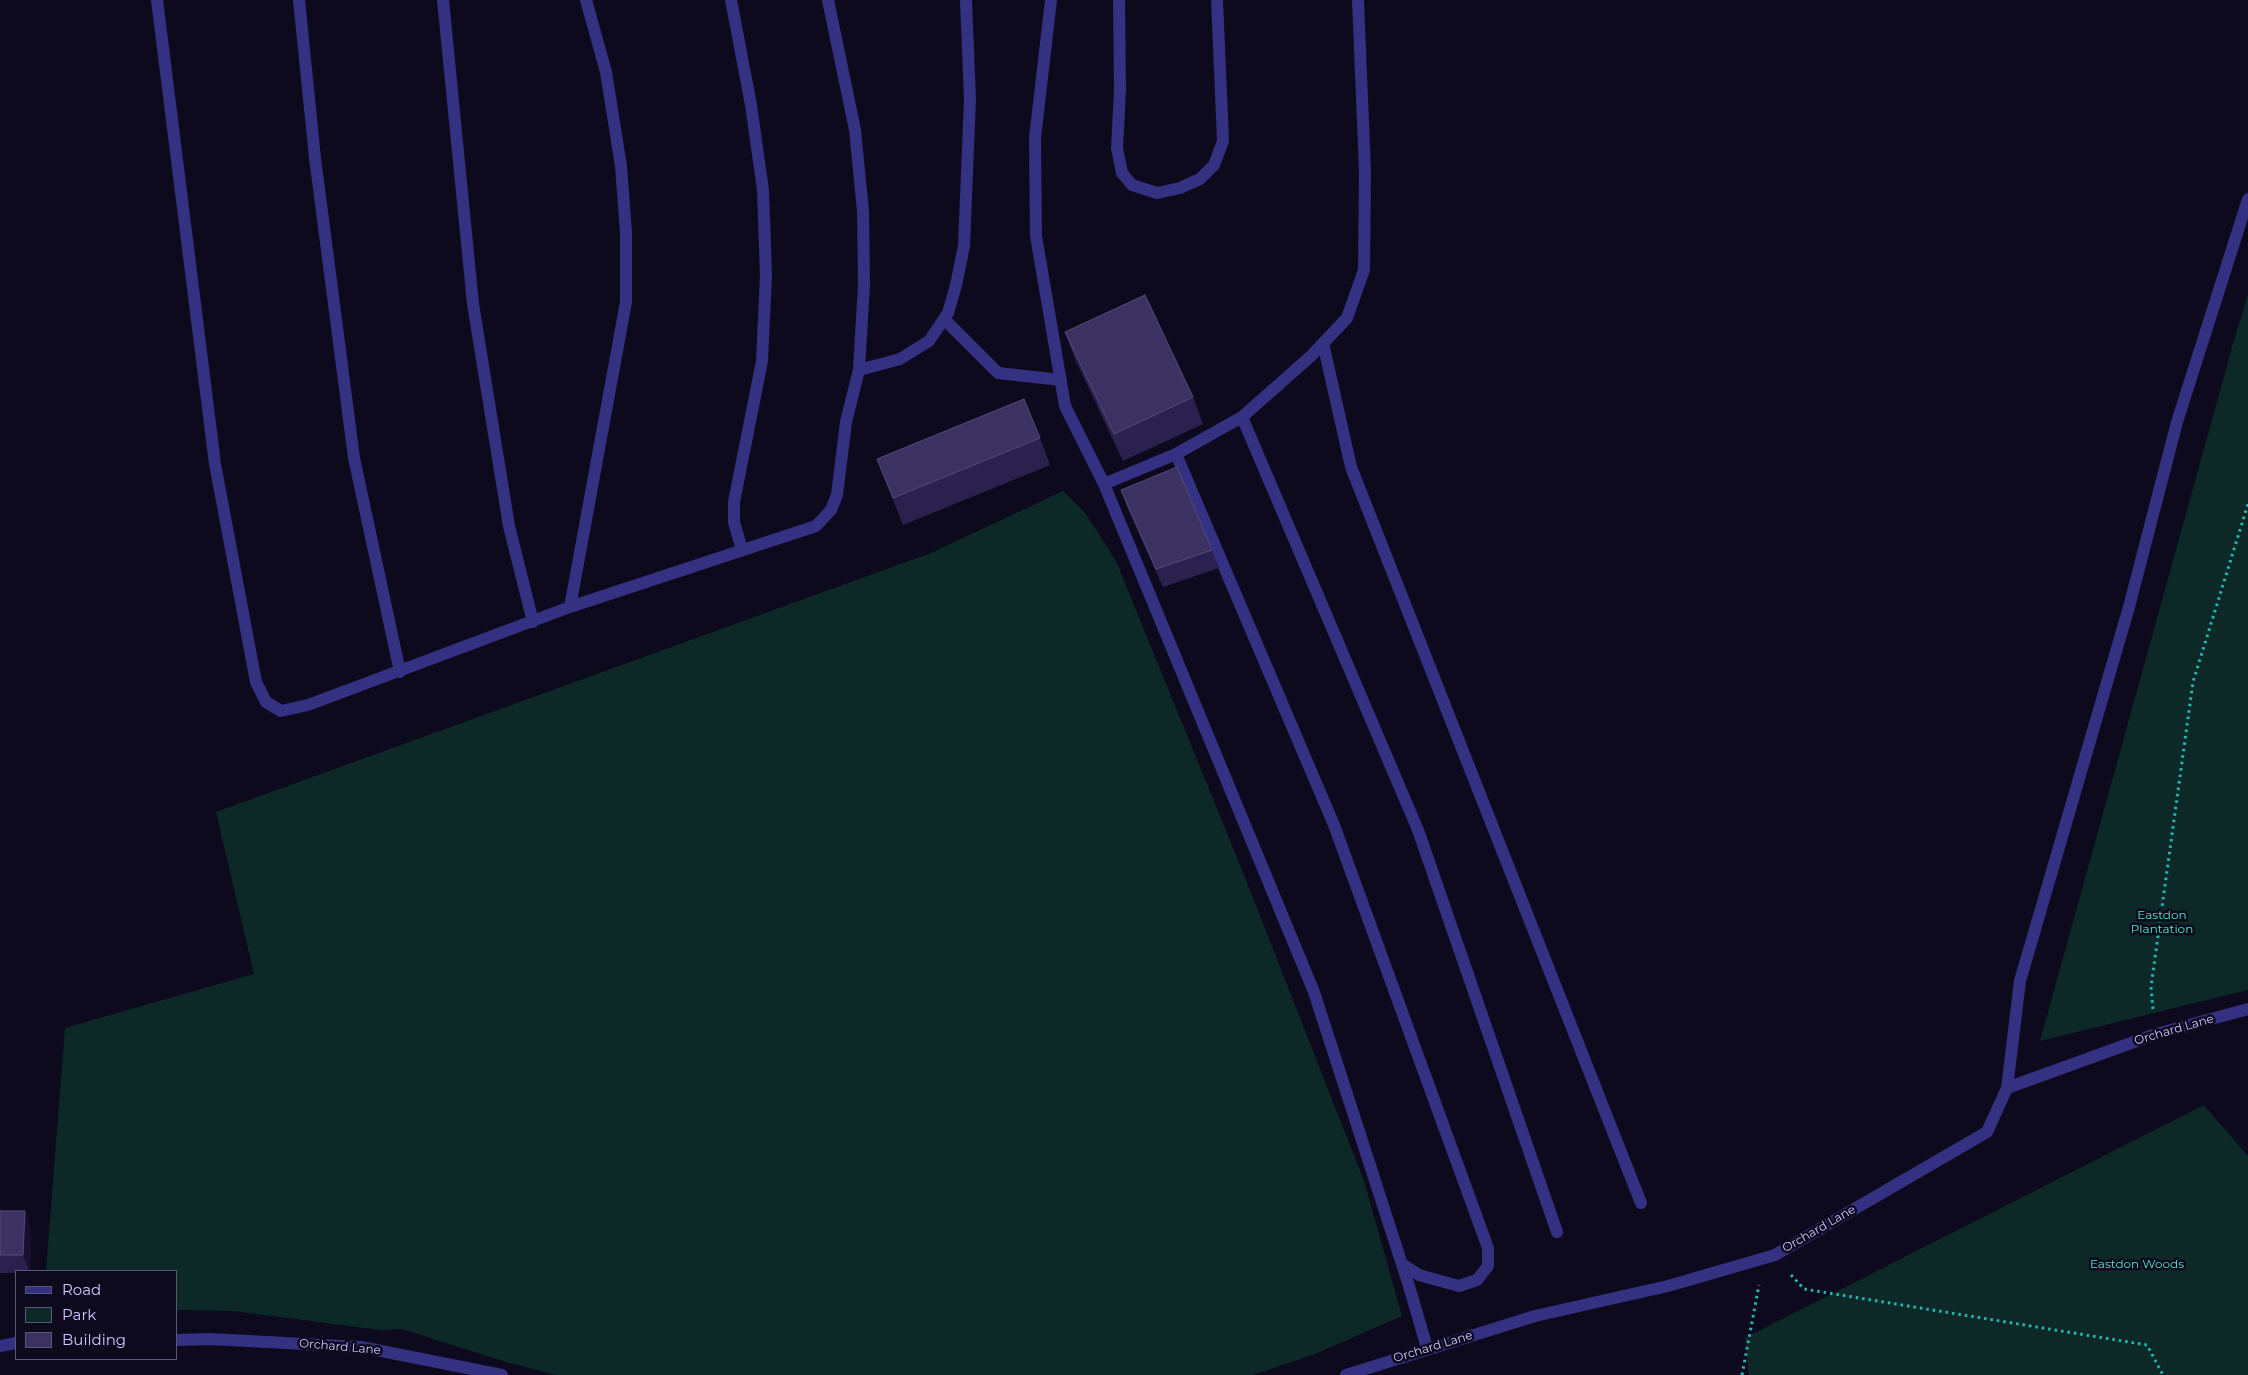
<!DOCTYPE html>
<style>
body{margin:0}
#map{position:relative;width:2248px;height:1375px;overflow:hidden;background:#0e0a1e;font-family:Montserrat,sans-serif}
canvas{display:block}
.legend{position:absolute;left:15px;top:1270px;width:162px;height:90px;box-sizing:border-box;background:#0e0a1e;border:1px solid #5b5678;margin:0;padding:6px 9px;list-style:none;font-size:15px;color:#cec7ff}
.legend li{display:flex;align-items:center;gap:10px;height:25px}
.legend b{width:25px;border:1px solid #5b5678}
</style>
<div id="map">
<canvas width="2248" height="1375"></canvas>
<ul class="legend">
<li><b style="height:6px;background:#343082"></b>Road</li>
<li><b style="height:14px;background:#0c2928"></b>Park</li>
<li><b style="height:14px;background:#3c3261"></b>Building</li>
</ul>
</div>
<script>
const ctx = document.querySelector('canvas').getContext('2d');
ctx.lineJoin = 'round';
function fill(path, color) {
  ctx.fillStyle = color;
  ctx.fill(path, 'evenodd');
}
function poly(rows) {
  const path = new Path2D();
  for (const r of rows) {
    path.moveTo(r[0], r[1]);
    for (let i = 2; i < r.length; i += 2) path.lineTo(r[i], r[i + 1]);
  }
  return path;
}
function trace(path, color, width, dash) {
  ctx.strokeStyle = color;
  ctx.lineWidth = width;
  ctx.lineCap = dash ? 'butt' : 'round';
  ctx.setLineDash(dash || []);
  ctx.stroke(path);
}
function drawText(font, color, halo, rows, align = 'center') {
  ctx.font = font + ' Montserrat,sans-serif';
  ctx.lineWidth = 5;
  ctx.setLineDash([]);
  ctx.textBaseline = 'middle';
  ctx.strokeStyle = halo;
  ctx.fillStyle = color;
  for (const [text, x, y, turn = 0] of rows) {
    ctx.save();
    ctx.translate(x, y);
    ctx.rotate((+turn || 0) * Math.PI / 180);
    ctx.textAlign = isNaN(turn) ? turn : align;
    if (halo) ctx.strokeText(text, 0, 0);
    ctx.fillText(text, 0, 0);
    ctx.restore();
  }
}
const green = poly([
 [2248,294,2248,990,2040,1041,2233,344],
 [1063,491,1086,514,1116,561,1244,875,1364,1181,1402,1316,1315,1354,1253,1375,556,1375,506,1362,402,1329,381,1330,233,1311,176,1310,176,1271,46,1271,65,1028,254,974,216,812,931,553],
 [2204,1105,2248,1156,2248,1375,1749,1375,1745,1338]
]);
const path = poly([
 [2153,1009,2151,987,2193,682,2248,504],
 [1791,1275,1804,1289,2147,1345,2163,1375],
 [1742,1375,1759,1285]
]);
const minor = poly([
 [157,0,215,464,256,682,266,702,281,711,308,705,570,607,816,526,831,510,837,495,846,422,859,370,900,359,929,341,948,313,956,285,964,246,970,99,966,0],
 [299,0,315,158,354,458,400,672],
 [443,0,473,304,509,526,533,622],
 [731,0,751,105,763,190,766,275,762,361,734,502,734,522,742,550],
 [828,0,855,130,863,211,864,284,859,370],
 [1051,0,1035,138,1036,236,1065,406,1104,484,1176,454,1242,417,1311,356,1347,318,1364,270,1365,171,1358,0],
 [1119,0,1120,90,1117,148,1122,173,1132,185,1157,193,1180,188,1200,179,1214,165,1223,141,1217,0],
 [944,319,998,373,1061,380],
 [1323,343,1351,467,1641,1203],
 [1242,417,1418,830,1557,1232],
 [1176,454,1334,825,1488,1248,1488,1266,1477,1280,1459,1286,1419,1275,1402,1264],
 [1104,484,1314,992,1409,1286,1427,1348],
 [570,607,626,302,626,232,621,166,606,72,586,0],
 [2007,1088,2156,1034,2248,1009],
 [176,1340,210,1339,361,1347,502,1375],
 [0,1346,16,1343],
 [1346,1375,1535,1316,1668,1286,1775,1255,1987,1132,2007,1088,2020,981,2129,607,2177,422,2248,199]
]);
const wall = poly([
 [1065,332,1193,397,1203,424,1123,461,1075,359],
 [1040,438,1050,465,903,525,877,459],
 [1121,490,1212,550,1219,568,1163,587,1128,509],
 [0,1211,31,1229,30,1271,16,1271,16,1273,0,1273]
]);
const shadedWall = poly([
 [25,1211,31,1229,30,1271,29,1271,23,1255]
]);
const building = poly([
 [1145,295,1193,397,1114,434,1065,332,1145,295],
 [1024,399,1040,438,893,498,877,459,1024,399],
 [1177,467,1212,550,1156,569,1121,490,1177,467],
 [0,1211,25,1211,23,1255,0,1255,0,1211]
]);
const parkNames = [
 ["Eastdon",2162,915],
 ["Plantation",2162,929],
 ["Eastdon Woods",2137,1264]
];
const streetNames = [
 ["Orchard Lane",2174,1030,-16],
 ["Orchard Lane",1819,1229,-30],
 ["Orchard Lane",340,1347,5],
 ["Orchard Lane",1433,1347,-17]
];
fill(green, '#0c2928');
trace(path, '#21b9b2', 3, [2.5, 4]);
trace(minor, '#343082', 12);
fill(wall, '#2a214e');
fill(shadedWall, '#181033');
fill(building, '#3c3261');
trace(building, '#534a7a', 1);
drawText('12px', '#48eac4', '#0e0a1e', parkNames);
drawText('12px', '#cec7ff', '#0e0a1e', streetNames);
</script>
